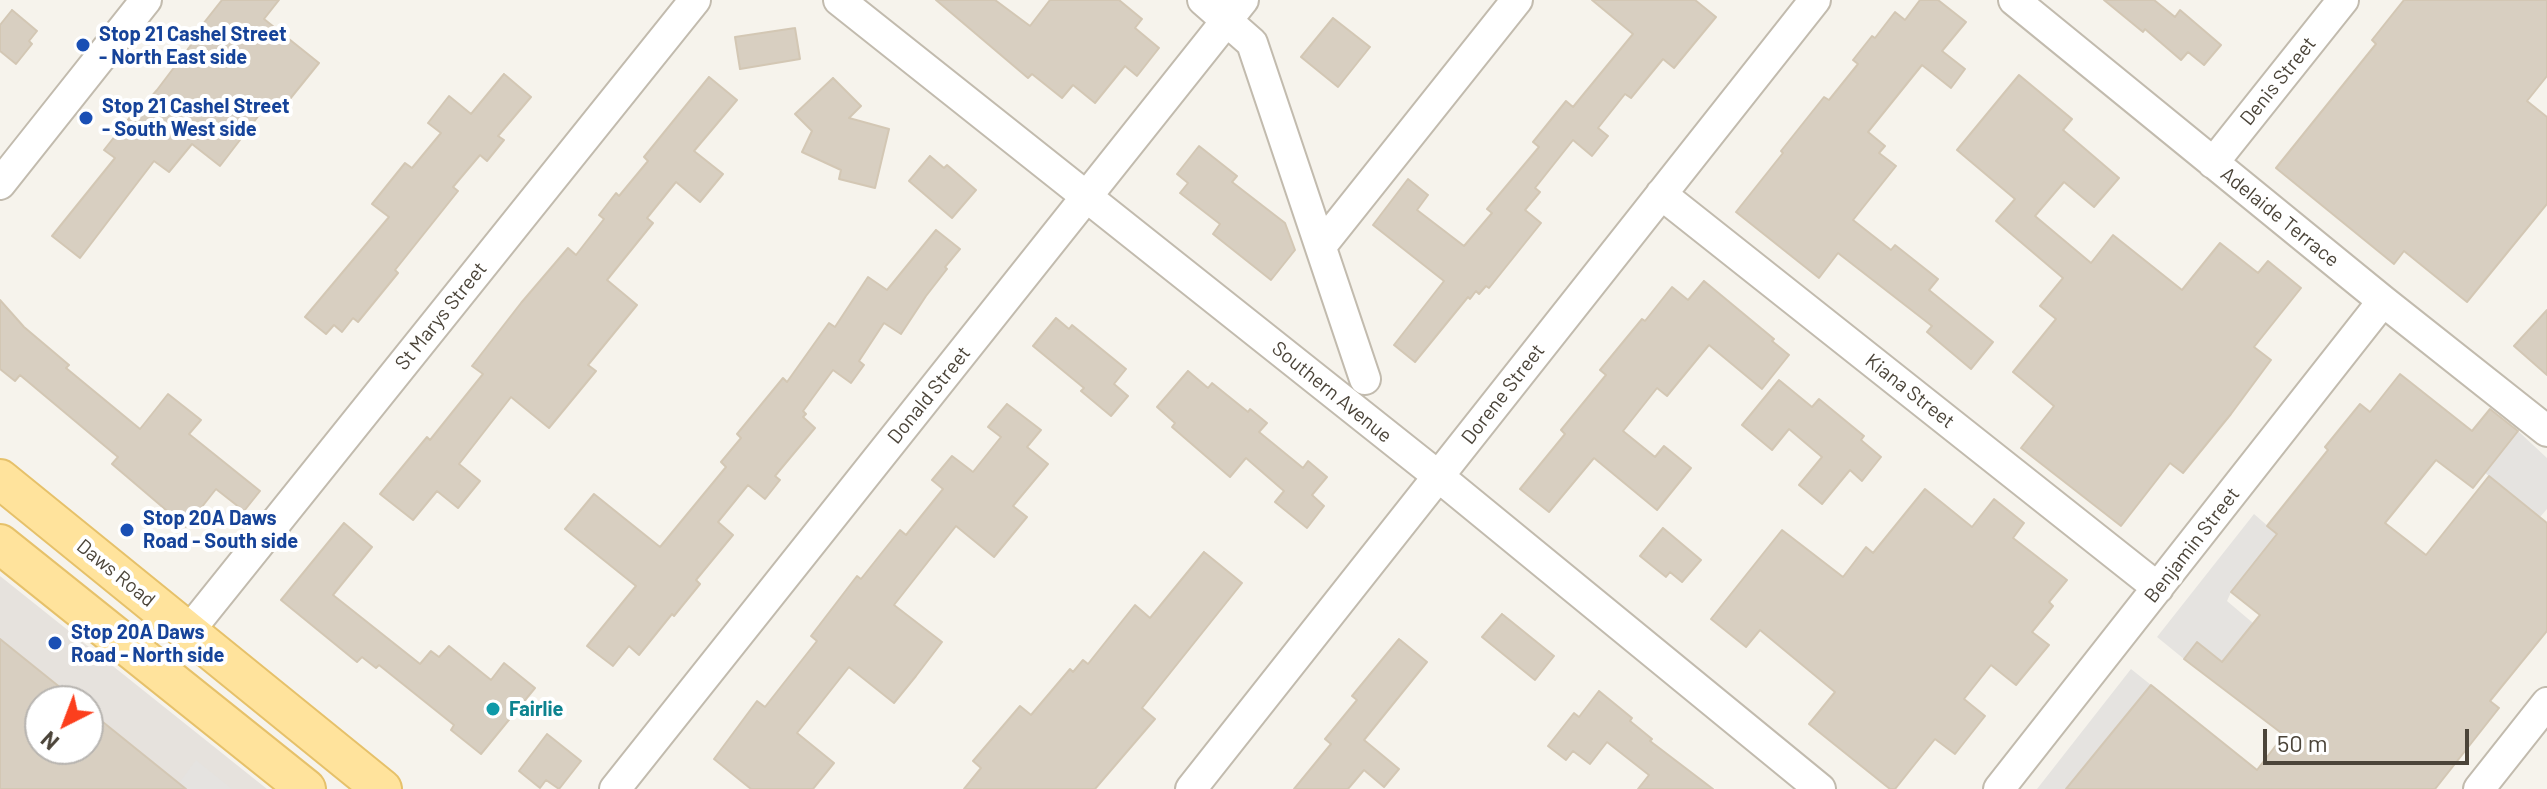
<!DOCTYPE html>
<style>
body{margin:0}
#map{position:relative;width:2547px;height:789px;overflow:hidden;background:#f6f3ec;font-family:Barlow,sans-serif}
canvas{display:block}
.north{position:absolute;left:24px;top:685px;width:80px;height:80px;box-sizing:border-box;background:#fff;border:2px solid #b7b4b0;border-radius:50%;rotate:222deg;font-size:22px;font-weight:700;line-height:32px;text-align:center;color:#4b4439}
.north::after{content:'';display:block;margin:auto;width:28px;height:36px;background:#fc3f1d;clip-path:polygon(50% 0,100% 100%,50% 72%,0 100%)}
.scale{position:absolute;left:2263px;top:729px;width:206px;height:36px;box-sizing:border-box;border:4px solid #4b4439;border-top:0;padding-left:10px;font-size:24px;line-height:28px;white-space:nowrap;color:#4b4439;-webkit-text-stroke:6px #fff;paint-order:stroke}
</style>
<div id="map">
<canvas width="2547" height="789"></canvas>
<div class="north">N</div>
<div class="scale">50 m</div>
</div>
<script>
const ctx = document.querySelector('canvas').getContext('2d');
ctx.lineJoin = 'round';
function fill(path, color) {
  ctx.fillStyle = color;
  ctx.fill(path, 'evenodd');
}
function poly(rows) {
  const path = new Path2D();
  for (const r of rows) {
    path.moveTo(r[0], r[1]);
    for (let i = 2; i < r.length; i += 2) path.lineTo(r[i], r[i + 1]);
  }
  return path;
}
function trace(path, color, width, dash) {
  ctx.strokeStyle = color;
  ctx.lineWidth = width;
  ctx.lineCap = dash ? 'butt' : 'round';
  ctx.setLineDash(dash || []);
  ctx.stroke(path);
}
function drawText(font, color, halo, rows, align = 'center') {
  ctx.font = font + ' Barlow,sans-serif';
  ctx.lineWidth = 8;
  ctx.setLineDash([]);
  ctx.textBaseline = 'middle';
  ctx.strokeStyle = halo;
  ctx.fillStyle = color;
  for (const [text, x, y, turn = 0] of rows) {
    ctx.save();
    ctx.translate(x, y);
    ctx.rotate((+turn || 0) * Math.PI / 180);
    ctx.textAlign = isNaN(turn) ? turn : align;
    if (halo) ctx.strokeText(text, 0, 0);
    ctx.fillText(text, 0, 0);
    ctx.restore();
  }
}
const industrial = poly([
 [0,576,267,789,0,789],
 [40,701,88,701,88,749,40,749]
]);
const parking = poly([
 [2518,431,2547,458,2547,509,2540,517,2485,473],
 [2254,514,2277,534,2231,592,2227,601,2253,623,2222,662,2198,643,2184,659,2157,637],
 [2131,669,2151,685,2066,789,2037,789],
 [196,760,232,789,186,789,179,783]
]);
const building = poly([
 [222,0,279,0,264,19,319,63,277,115,266,106,220,166,192,144,169,172,154,161,80,258,52,236,115,158,104,150,130,117,132,119,157,90,191,45,188,43,222,0],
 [936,0,995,0,1030,26,1050,0,1119,0,1142,19,1135,28,1159,48,1137,76,1125,66,1095,103,1073,85,1062,98,1032,74,1028,78,936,0],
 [1592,0,1695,0,1716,17,1674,68,1663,59,1631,98,1625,94,1598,128,1608,136,1592,156,1573,140,1535,188,1540,192,1525,210,1541,223,1489,288,1486,286,1479,294,1476,291,1470,299,1468,297,1415,362,1394,345,1444,281,1373,225,1408,179,1428,195,1417,210,1464,246,1492,213,1487,209,1539,147,1533,142,1566,101,1573,107,1633,34,1592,0],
 [1920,0,1938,0,1966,22,1942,51,1965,69,1951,88,1922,65,1868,132,1885,146,1879,153,1896,166,1853,220,1891,250,1895,245,1938,279,1929,290,1993,342,1971,369,1927,332,1932,326,1838,253,1819,278,1736,212,1783,153,1781,151,1824,97,1829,100,1858,64,1853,60,1872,36,1875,38,1895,12,1905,20,1920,0],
 [2104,0,2154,0,2175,17,2180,10,2221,45,2204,65,2188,52,2181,60,2145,29,2143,32,2104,0],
 [2404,0,2547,0,2547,76,2527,101,2547,117,2547,204,2467,302,2404,251,2394,264,2276,168,2376,44,2372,40,2404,0],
 [12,10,37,31,29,41,32,44,16,64,0,51,0,25,12,10],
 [1333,18,1370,47,1338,87,1301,57,1333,18],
 [795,28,800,59,740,69,735,37,795,28],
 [504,74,531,97,498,136,504,140,487,161,480,155,453,187,458,191,395,270,398,273,358,322,353,318,342,332,334,325,326,334,305,317,389,217,372,204,405,163,412,168,441,133,428,123,449,96,471,114,504,74],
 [2019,75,2072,119,2063,130,2119,178,2094,207,2064,182,2035,216,2091,263,2113,235,2182,290,2220,243,2258,273,2268,261,2301,288,2254,347,2271,360,2231,414,2183,473,2170,463,2121,526,2021,448,2054,406,2013,372,2056,319,2040,306,2063,278,1996,221,2015,199,1957,150,2019,75],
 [709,77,737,100,694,151,723,174,700,202,676,182,647,218,653,223,607,280,637,305,588,365,596,371,549,428,511,397,459,464,480,481,458,508,437,491,413,520,380,494,427,437,430,440,483,374,472,366,521,303,568,248,576,255,604,219,599,215,616,193,619,196,648,161,644,157,709,77],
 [833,78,861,106,849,118,889,129,875,188,839,179,841,170,802,152,812,131,795,114,833,78],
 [1199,146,1237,176,1232,182,1285,223,1295,250,1271,280,1213,234,1220,224,1180,193,1188,183,1177,174,1199,146],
 [930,156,944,168,947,165,976,190,952,218,909,181,930,156],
 [936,230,960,249,945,267,947,269,926,296,901,334,884,323,859,361,864,365,851,383,833,370,803,411,806,414,803,417,815,428,775,476,780,480,765,499,748,485,718,522,733,535,696,580,700,584,674,616,672,614,639,655,629,646,613,666,587,646,636,586,565,529,594,494,660,547,726,467,721,462,741,438,737,434,783,378,787,382,829,323,835,327,868,277,887,290,936,230],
 [1704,281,1774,339,1772,341,1789,355,1762,389,1709,345,1667,396,1657,388,1623,431,1655,457,1664,446,1691,468,1657,510,1594,458,1549,512,1520,489,1565,434,1561,430,1606,375,1600,370,1642,319,1645,321,1672,287,1688,300,1704,281],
 [0,300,24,327,69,365,66,368,140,429,168,394,201,420,189,434,260,491,244,511,216,489,186,527,112,464,118,457,20,375,15,381,0,369,0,300],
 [2547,310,2547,375,2514,346,2547,310],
 [1056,318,1069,329,1072,325,1126,369,1114,384,1128,396,1111,416,1081,391,1084,388,1033,346,1056,318],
 [1188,371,1208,388,1212,383,1248,412,1250,409,1267,423,1259,432,1303,468,1308,461,1327,477,1312,495,1324,506,1307,528,1275,502,1284,491,1246,458,1230,477,1172,427,1175,423,1157,407,1188,371],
 [2400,374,2472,431,2490,409,2518,431,2473,488,2436,460,2385,523,2426,555,2489,476,2547,523,2547,631,2490,701,2499,708,2435,789,2066,789,2151,685,2257,770,2284,735,2184,659,2197,642,2222,662,2260,615,2231,592,2277,534,2267,526,2328,450,2325,447,2360,404,2370,412,2400,374],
 [1779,380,1812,407,1819,399,1864,436,1861,440,1881,457,1862,481,1850,470,1822,504,1799,485,1822,457,1789,429,1772,450,1742,425,1779,380],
 [1007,404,1041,430,1027,447,1048,464,1013,506,1027,517,994,557,956,526,894,605,942,642,916,676,894,703,849,667,797,733,834,763,813,789,751,789,714,759,757,701,765,707,817,641,811,636,857,576,861,579,900,530,906,535,943,489,932,480,952,456,973,472,1001,437,988,427,1007,404],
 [1925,489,1972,527,1994,499,2024,523,2013,538,2067,580,2049,602,2053,606,2032,632,2049,645,2016,685,1991,665,1964,699,1985,716,1955,754,1935,739,1895,789,1890,789,1809,724,1835,692,1760,630,1746,647,1711,619,1782,530,1843,577,1866,547,1873,553,1925,489],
 [344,523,372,547,333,595,420,664,431,651,439,657,449,646,491,680,504,663,535,688,481,754,451,730,454,725,379,665,376,668,362,657,357,662,281,600,344,523],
 [1663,528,1701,560,1682,582,1670,572,1666,577,1640,556,1663,528],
 [1204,552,1242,583,1142,708,1155,719,1095,789,964,789,981,768,973,761,1020,706,1031,715,1070,669,1073,672,1083,660,1088,664,1135,605,1150,618,1204,552],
 [1502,614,1554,656,1535,680,1482,637,1502,614],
 [0,639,77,701,40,701,40,749,88,749,88,710,186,789,0,789,0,639],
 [1399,639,1427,662,1364,740,1399,769,1384,787,1364,770,1348,789,1294,789,1331,744,1325,739,1357,700,1352,696,1399,639],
 [1599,691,1632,718,1630,721,1652,739,1650,741,1713,789,1638,789,1649,775,1607,742,1590,764,1573,751,1566,760,1548,746,1574,713,1579,717,1599,691],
 [547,734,581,761,559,789,546,780,540,788,519,771,547,734]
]);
const minor = poly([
 [839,0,1438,476,1820,789],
 [1203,0,1252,43,1365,379],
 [2014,0,2383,301,2547,431],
 [2213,163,2343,0],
 [0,184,146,0],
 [1661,194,2158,588],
 [1321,246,1517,0],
 [188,632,695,0],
 [615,789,1243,0],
 [1191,789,1815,0],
 [1999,789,2383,301],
 [2479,789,2547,703]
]);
const major = poly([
 [0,479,382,789],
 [0,544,306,789]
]);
const markers = [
 [83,45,8,"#1a4fb4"],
 [86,118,8,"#1a4fb4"],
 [127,530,8,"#1a4fb4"],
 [55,643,8,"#1a4fb4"],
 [493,709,8,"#0f9aa8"]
];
const transitNames = [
 ["Stop 21 Cashel Street",99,34],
 ["- North East side",99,57],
 ["Stop 21 Cashel Street",102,106],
 ["- South West side",102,129],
 ["Stop 20A Daws",143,518],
 ["Road - South side",143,541],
 ["Stop 20A Daws",71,632],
 ["Road - North side",71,655]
];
const streetNames = [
 ["Denis Street",2278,81,-51],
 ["Adelaide Terrace",2280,217,39],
 ["St Marys Street",441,316,-51],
 ["Kiana Street",1910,391,38],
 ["Southern Avenue",1332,392,39],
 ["Dorene Street",1503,394,-52],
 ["Donald Street",929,395,-51],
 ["Benjamin Street",2192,545,-52],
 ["Daws Road",116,573,39]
];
const cultureNames = [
 ["Fairlie",509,709]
];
fill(industrial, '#e6e2dd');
fill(parking, '#e5e3e0');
fill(building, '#d8cfc1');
trace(building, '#d3c7b4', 2);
trace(minor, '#c2bbae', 34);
trace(major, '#e6c16a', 42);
trace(minor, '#fff', 30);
trace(major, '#ffe39c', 38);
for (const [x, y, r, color] of markers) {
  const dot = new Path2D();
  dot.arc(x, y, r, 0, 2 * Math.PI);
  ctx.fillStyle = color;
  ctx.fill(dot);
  trace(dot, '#fff', 3);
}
drawText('bold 20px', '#164399', '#fff', transitNames, 'left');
drawText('20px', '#4b4439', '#fff', streetNames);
drawText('bold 20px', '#0d838f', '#fff', cultureNames, 'left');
</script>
